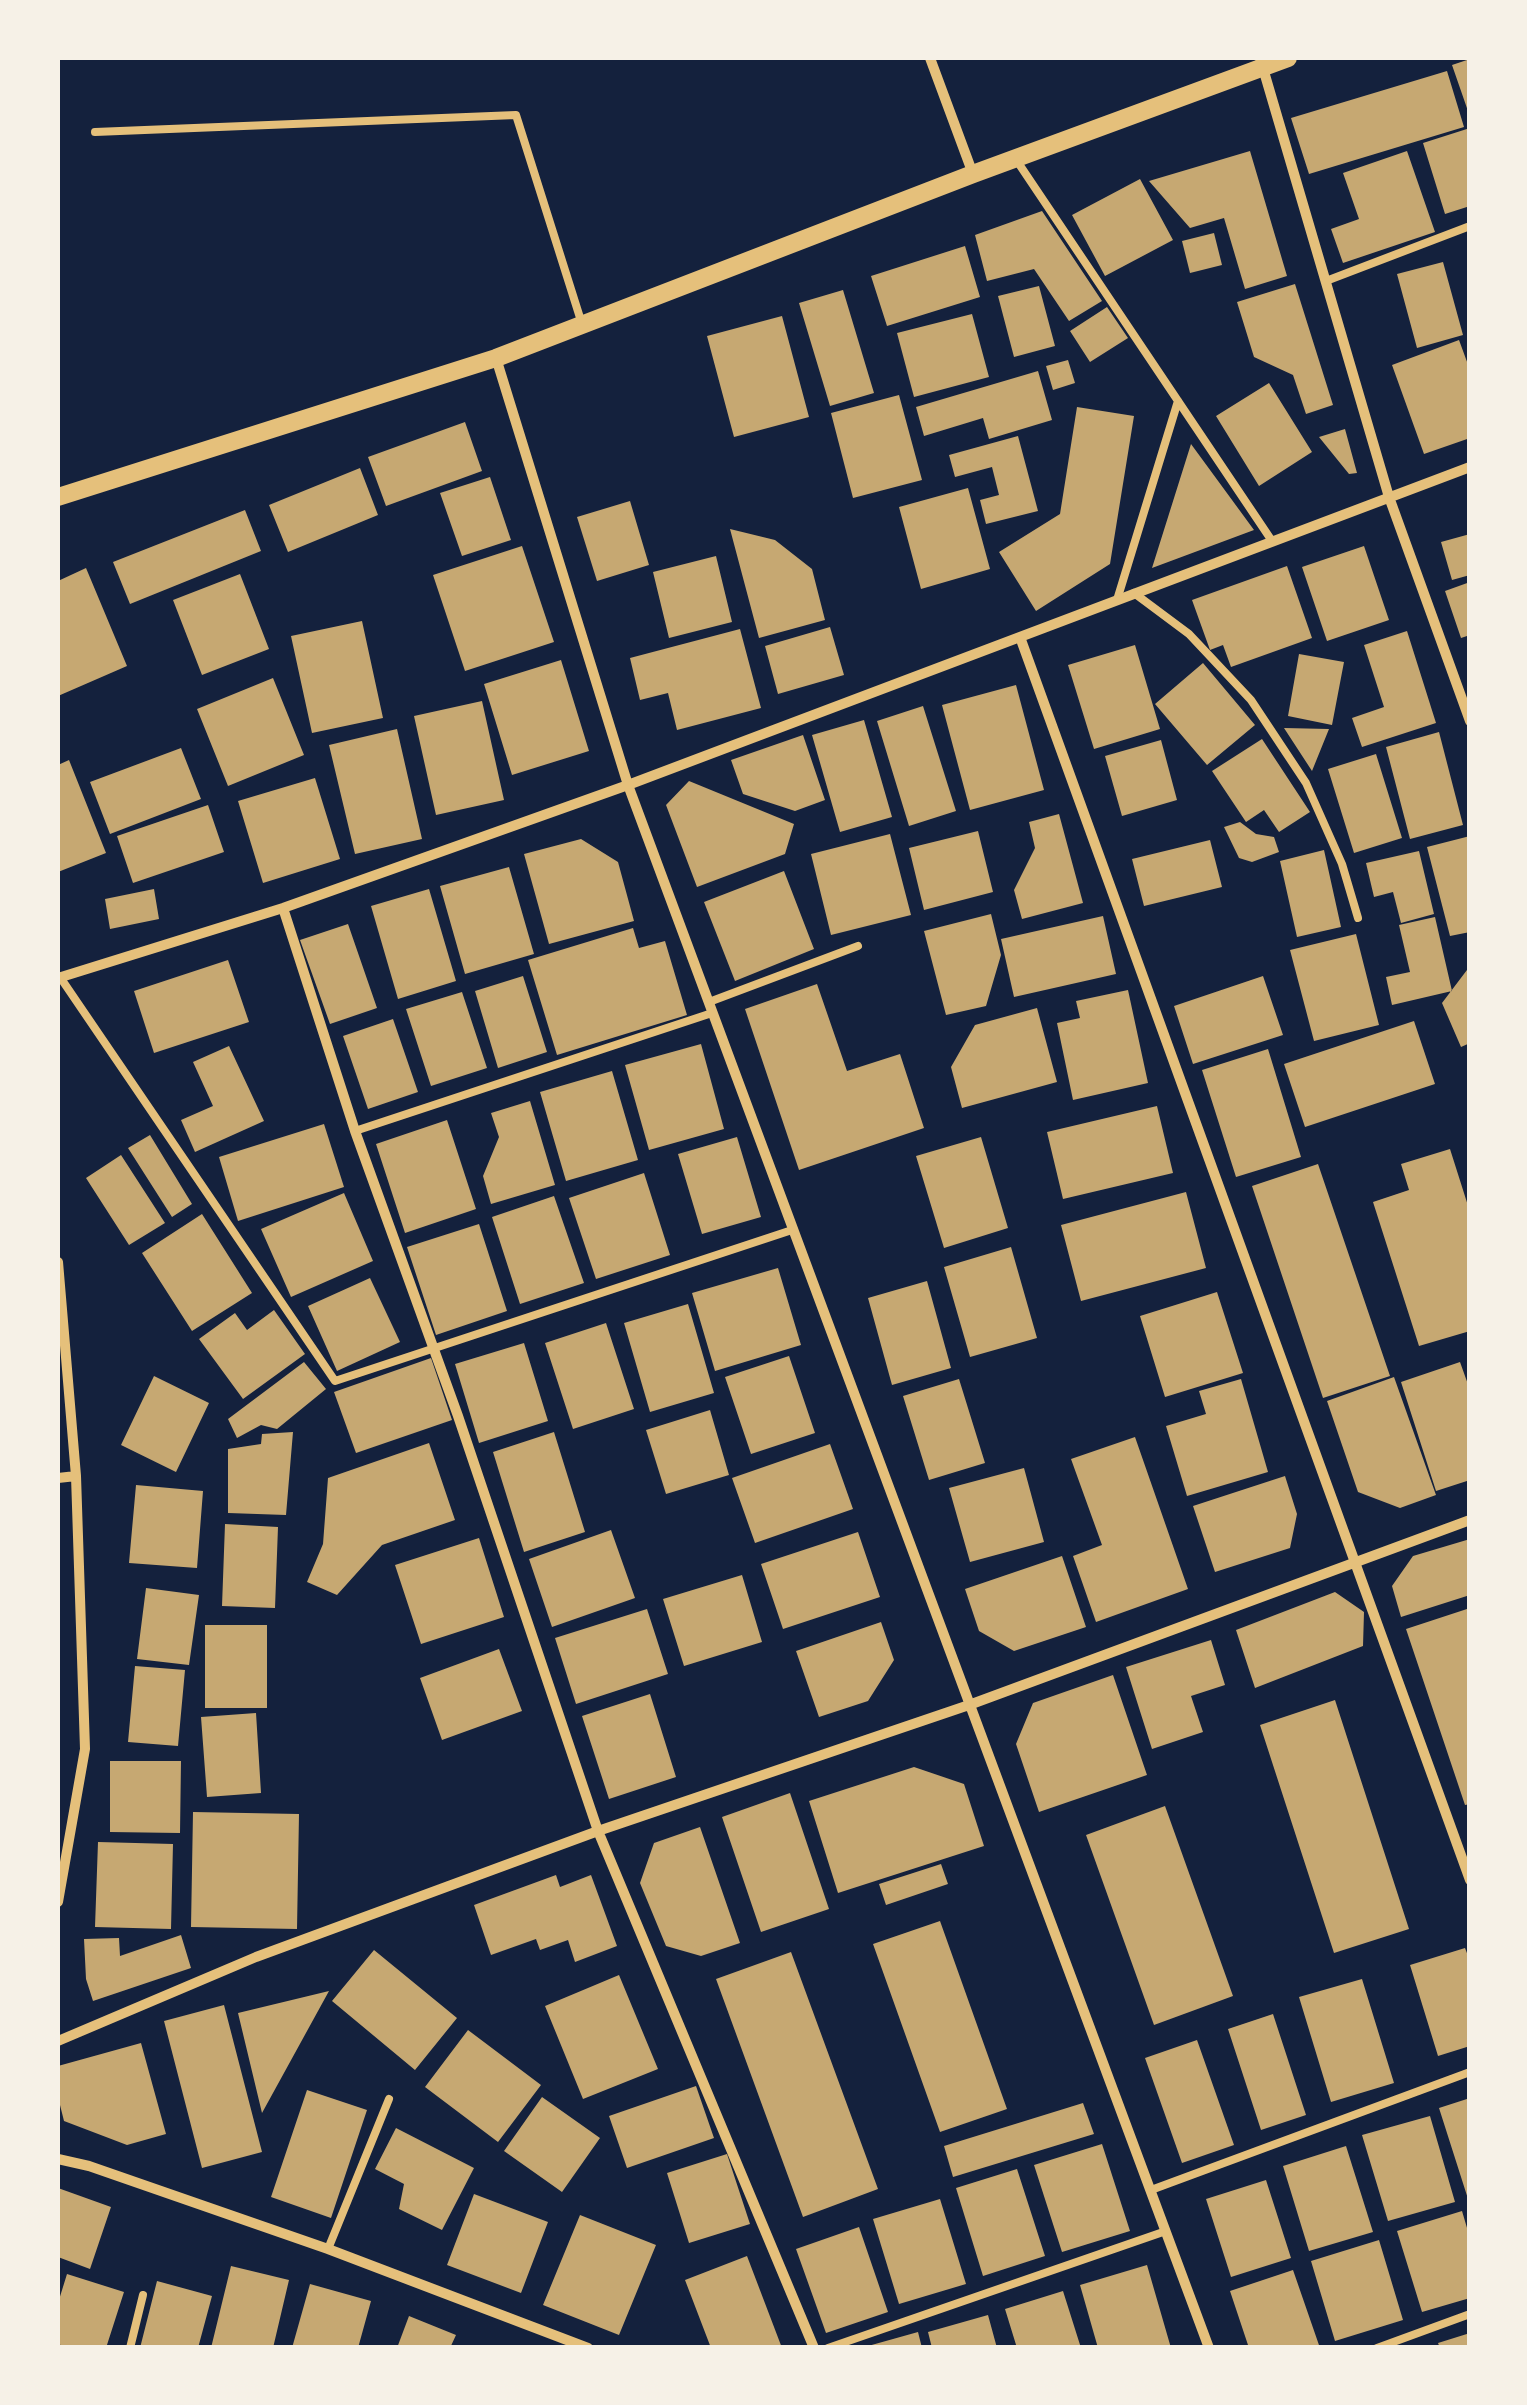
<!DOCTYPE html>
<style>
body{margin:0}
#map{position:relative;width:1527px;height:2405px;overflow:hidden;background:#14213d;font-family:Montserrat,sans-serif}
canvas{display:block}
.frame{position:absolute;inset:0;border:60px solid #f6f1e7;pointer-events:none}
</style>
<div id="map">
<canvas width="1527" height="2405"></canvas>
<div class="frame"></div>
</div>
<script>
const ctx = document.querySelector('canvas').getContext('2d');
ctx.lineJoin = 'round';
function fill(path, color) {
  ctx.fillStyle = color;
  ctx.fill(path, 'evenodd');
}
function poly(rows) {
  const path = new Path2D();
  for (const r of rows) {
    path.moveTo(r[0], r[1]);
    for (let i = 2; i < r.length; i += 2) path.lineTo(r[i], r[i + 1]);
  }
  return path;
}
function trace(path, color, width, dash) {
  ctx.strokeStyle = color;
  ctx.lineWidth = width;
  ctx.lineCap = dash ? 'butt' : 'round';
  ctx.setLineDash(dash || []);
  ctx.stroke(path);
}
const building = poly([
 [1470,59,1470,114,1469,114,1452,65],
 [1447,71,1464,127,1309,174,1291,118],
 [1470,128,1470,206,1445,214,1423,143],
 [1250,151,1287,276,1245,289,1224,218,1190,228,1149,181],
 [1407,151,1435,232,1343,263,1331,229,1359,219,1343,173],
 [1140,179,1173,240,1105,276,1072,215],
 [1042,211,1102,301,1069,321,1034,269,987,281,975,235],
 [1214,233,1222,265,1190,273,1182,241],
 [965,246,980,297,887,326,871,276],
 [1443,262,1463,335,1417,348,1397,274],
 [1295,284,1333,405,1306,414,1293,375,1254,357,1237,302],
 [1039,286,1055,346,1014,357,998,296],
 [843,290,874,393,830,406,799,303],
 [1107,307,1128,338,1090,362,1070,331],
 [972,314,989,377,914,397,897,333],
 [782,316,809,417,734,437,707,336],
 [1459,340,1470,370,1470,438,1424,454,1392,365],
 [1068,360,1075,383,1053,390,1046,366],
 [1038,371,1052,420,989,439,983,418,924,436,916,407],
 [1269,383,1312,452,1259,486,1216,416],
 [899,395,922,480,853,498,831,413],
 [1077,407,1134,416,1110,564,1036,611,999,552,1060,514],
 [465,422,482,471,386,506,368,457],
 [1345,429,1357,473,1349,474,1319,437],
 [1018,436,1038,511,986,524,980,500,999,495,992,467,955,477,949,455],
 [1191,444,1254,530,1152,568],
 [360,468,378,515,288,552,269,505],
 [490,477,511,540,462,556,440,493],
 [968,488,990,569,921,589,899,507],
 [630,501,649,565,597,581,577,517],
 [245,510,261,551,130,604,113,562],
 [730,529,775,540,812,569,825,620,759,638],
 [1470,534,1470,575,1452,580,1441,542],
 [522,546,554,642,465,671,433,575],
 [1364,546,1389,620,1327,641,1302,567],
 [716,556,732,622,669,638,653,572],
 [1287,566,1312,638,1231,667,1223,645,1210,650,1192,600],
 [86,568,127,666,58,696,58,581],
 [240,574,269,649,202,675,173,600],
 [1470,582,1470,635,1461,638,1445,591],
 [362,621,383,718,312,733,291,636],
 [830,627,844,675,778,694,765,646],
 [740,629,761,708,677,730,668,693,640,700,630,658],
 [1407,631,1436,723,1362,747,1352,718,1384,707,1364,645],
 [1135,645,1160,729,1094,749,1068,665],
 [1299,654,1344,662,1332,725,1288,716],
 [561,660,589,751,512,775,484,684],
 [1203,663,1255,725,1207,765,1155,704],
 [273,678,304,755,228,786,197,709],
 [1016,685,1044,790,970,810,942,705],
 [482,701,504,800,436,815,414,716],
 [923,706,956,811,909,826,877,721],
 [864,720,892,817,840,832,812,735],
 [1284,728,1329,729,1312,771],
 [397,729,422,839,355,854,329,745],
 [1439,732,1463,825,1410,839,1386,747],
 [803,735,825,800,795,811,743,794,731,760],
 [1262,739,1310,812,1279,832,1264,810,1246,822,1212,771],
 [1161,740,1177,800,1122,816,1105,756],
 [181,748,201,799,110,834,90,782],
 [1376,754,1402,838,1354,853,1328,769],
 [69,760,106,853,58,872,58,765],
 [315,778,340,859,263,883,238,801],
 [689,781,794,824,785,854,697,887,666,805],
 [208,805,224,852,133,883,117,836],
 [1059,814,1083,903,1022,919,1014,890,1035,848,1029,822],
 [1240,822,1256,834,1274,837,1279,852,1252,862,1239,858,1224,827],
 [978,831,993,892,924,910,909,848],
 [890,834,911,915,831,935,811,854],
 [1470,836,1470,932,1450,936,1427,847],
 [581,839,618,862,634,921,549,944,524,854],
 [1210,840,1222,887,1144,906,1132,859],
 [1324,850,1341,927,1297,937,1280,861],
 [1419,851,1434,914,1401,923,1393,892,1374,897,1366,863],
 [509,867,534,954,465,974,440,886],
 [784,871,814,949,735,981,704,902],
 [154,889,159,919,110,929,105,899],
 [429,889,456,981,398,999,371,906],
 [991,914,1001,955,986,1006,946,1015,924,931],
 [1103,916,1116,974,1014,997,1001,939],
 [1435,917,1452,991,1392,1005,1386,977,1410,972,1399,925],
 [348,924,377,1008,330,1024,300,940],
 [633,928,639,948,665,941,687,1015,557,1055,528,960],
 [1356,934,1379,1025,1314,1041,1290,950],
 [228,960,249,1022,154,1053,134,991],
 [1470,966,1470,1043,1461,1047,1442,1003],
 [523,976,547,1052,498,1068,475,991],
 [1263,976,1283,1035,1193,1064,1174,1006],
 [817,984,847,1071,900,1054,924,1128,799,1170,745,1009],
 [1128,990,1148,1083,1073,1100,1057,1023,1080,1018,1076,1001],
 [462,992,487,1068,431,1086,406,1009],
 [1037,1008,1057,1082,962,1108,951,1067,975,1025],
 [393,1019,418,1092,368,1109,343,1036],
 [1414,1021,1435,1084,1305,1127,1284,1064],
 [701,1044,724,1129,649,1150,625,1065],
 [229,1046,264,1121,195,1152,181,1120,213,1106,193,1062],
 [1268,1049,1301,1157,1236,1177,1202,1070],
 [612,1071,638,1160,566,1181,540,1092],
 [530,1101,555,1185,491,1204,483,1176,499,1137,491,1113],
 [1157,1106,1173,1173,1063,1199,1047,1132],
 [447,1120,476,1209,405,1233,376,1144],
 [324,1124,344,1187,238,1221,219,1157],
 [150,1135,192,1204,172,1217,128,1148],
 [737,1137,761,1217,702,1234,678,1154],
 [981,1137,1008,1228,944,1248,916,1156],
 [1450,1149,1470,1212,1470,1331,1419,1346,1373,1202,1409,1190,1401,1164],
 [121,1155,165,1223,129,1245,86,1178],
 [1318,1164,1390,1376,1323,1398,1252,1186],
 [644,1173,670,1255,596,1279,569,1198],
 [1186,1192,1206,1268,1081,1301,1061,1225],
 [344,1193,373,1261,291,1297,261,1229],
 [554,1196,584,1283,520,1304,492,1217],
 [202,1214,252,1293,192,1331,142,1253],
 [479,1224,507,1311,436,1335,407,1247],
 [1011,1247,1037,1338,970,1357,944,1267],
 [778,1268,801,1345,715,1371,692,1293],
 [370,1278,400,1342,337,1371,308,1306],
 [927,1281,951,1368,892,1385,868,1298],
 [1217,1292,1243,1373,1165,1397,1140,1316],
 [688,1304,714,1393,650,1412,624,1323],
 [274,1310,305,1354,243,1399,199,1339,235,1313,247,1330],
 [606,1323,634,1409,573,1429,545,1343],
 [524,1343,548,1421,479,1443,455,1364],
 [789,1356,815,1433,751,1454,725,1377],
 [431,1358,452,1420,356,1453,334,1392],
 [304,1362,326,1389,277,1429,261,1425,237,1438,228,1419],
 [1460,1362,1470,1390,1470,1480,1436,1491,1401,1382],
 [154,1376,209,1403,176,1472,121,1445],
 [1394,1377,1436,1495,1400,1508,1358,1492,1327,1401],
 [959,1379,985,1463,929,1480,903,1396],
 [1241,1379,1268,1472,1187,1496,1166,1426,1206,1414,1199,1391],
 [710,1410,729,1475,666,1494,646,1430],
 [293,1432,286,1515,228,1513,228,1449,261,1444,262,1434],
 [554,1432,585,1532,524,1552,493,1452],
 [1135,1437,1188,1589,1096,1622,1073,1556,1102,1545,1071,1459],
 [429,1443,455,1520,382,1545,337,1595,307,1582,323,1544,328,1478],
 [830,1444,853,1509,755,1543,732,1478],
 [1024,1468,1044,1542,970,1562,949,1488],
 [1285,1476,1297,1514,1290,1548,1215,1572,1193,1506],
 [136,1485,203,1491,197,1568,129,1563],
 [225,1524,278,1527,275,1608,222,1606],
 [611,1530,635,1598,552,1627,529,1559],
 [858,1532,880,1597,783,1629,761,1564],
 [479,1538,504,1617,421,1644,395,1565],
 [1470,1539,1470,1595,1401,1617,1392,1586,1413,1556],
 [1062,1556,1086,1627,1014,1651,979,1631,965,1589],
 [742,1575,762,1642,684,1666,663,1599],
 [146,1588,199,1595,189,1665,137,1659],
 [1335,1592,1364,1612,1363,1646,1255,1688,1236,1630],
 [1470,1608,1470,1804,1465,1805,1406,1629],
 [647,1609,668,1674,576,1704,555,1638],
 [881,1622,894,1660,868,1701,819,1717,796,1651],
 [205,1625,267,1625,267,1708,205,1708],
 [1211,1640,1225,1685,1191,1696,1203,1732,1152,1749,1126,1667],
 [499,1649,522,1711,442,1740,420,1678],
 [135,1666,185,1670,178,1746,128,1742],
 [1113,1675,1147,1775,1039,1812,1016,1744,1033,1703],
 [650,1694,676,1777,609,1799,582,1716],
 [1335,1700,1409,1929,1334,1953,1260,1725],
 [256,1713,261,1793,207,1797,201,1717],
 [110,1761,181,1761,180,1833,110,1832],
 [914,1767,964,1784,984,1846,838,1893,809,1801],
 [790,1793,829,1909,761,1932,722,1817],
 [1165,1806,1233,1996,1154,2025,1086,1835],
 [193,1812,299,1814,297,1929,191,1927],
 [700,1827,740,1943,701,1956,666,1946,640,1883,654,1843],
 [98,1842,173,1844,171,1929,95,1927],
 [941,1864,948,1884,886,1905,879,1884],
 [556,1875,560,1887,591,1875,617,1946,575,1962,568,1940,540,1950,536,1939,491,1955,474,1905],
 [940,1921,1007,2109,940,2132,873,1944],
 [181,1935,191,1968,93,2001,86,1979,84,1939,119,1938,120,1956],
 [1465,1948,1470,1961,1470,2046,1438,2056,1410,1965],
 [374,1950,457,2018,415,2070,332,2001],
 [791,1952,878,2189,803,2217,716,1979],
 [619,1975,658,2069,583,2099,545,2006],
 [1362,1979,1394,2083,1331,2102,1299,1997],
 [329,1991,262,2113,238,2013],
 [224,2005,262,2152,202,2168,164,2021],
 [1273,2014,1306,2115,1261,2130,1228,2029],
 [468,2030,541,2085,498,2142,425,2087],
 [1197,2040,1234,2145,1182,2163,1145,2058],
 [141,2043,166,2134,127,2145,64,2121,58,2097,58,2066],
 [696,2086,714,2138,627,2168,609,2116],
 [307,2090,367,2110,331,2218,271,2197],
 [542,2097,600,2138,562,2192,504,2151],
 [1470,2098,1470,2202,1469,2202,1439,2108],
 [1083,2103,1094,2134,953,2177,944,2146],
 [1430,2116,1455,2202,1388,2221,1362,2135],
 [396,2128,474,2168,442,2230,399,2209,404,2184,375,2169],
 [1102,2144,1130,2231,1062,2252,1034,2165],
 [1346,2146,1373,2232,1309,2251,1283,2166],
 [727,2154,750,2224,689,2243,667,2173],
 [1017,2169,1045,2256,983,2276,956,2188],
 [1266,2180,1291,2258,1231,2277,1206,2199],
 [58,2188,111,2207,90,2269,58,2257],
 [474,2194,548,2222,521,2293,447,2265],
 [940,2199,966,2284,899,2304,873,2219],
 [1462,2211,1470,2238,1470,2298,1422,2312,1397,2231],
 [580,2215,656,2245,619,2335,543,2305],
 [859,2227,888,2312,826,2333,796,2249],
 [1379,2240,1403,2320,1335,2341,1311,2261],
 [747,2256,782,2348,711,2348,685,2280],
 [1147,2265,1171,2348,1098,2348,1080,2285],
 [231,2266,289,2280,273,2348,211,2348],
 [1293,2270,1320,2348,1249,2348,1230,2291],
 [67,2274,124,2292,106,2348,69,2348,58,2344,58,2303],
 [157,2281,212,2296,198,2348,140,2348],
 [310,2284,371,2301,358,2348,292,2348],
 [1063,2291,1081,2348,1017,2348,1005,2309],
 [988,2315,997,2348,932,2348,928,2332],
 [409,2316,456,2335,450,2348,397,2348],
 [918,2332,922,2348,868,2348,868,2346],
 [1470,2333,1470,2348,1440,2348,1438,2343]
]);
const service = poly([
 [95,132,516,115,582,324],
 [1015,158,1272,541],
 [1326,281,1470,226],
 [1134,593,1189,634,1251,700,1306,783,1342,864,1358,918],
 [1117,600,1178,401],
 [60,977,335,1381,792,1230],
 [709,1002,858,946],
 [355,1131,712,1013],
 [1151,2190,1470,2072],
 [328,2249,389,2099],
 [130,2348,143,2295],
 [828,2348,1166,2231],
 [1377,2348,1470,2314]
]);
const minor = poly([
 [930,58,973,174],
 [1260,58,1389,497,1470,721],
 [496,358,628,785,1209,2348],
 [1020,637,1470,1880],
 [283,908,355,1131,458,1416,598,1831,814,2348],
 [58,978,283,908,628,785,1470,467],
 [58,1262,76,1476,85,1749,58,1902],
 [58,1478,76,1476],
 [58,2041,256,1957,598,1831,969,1705,1470,1520],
 [58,2159,89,2166,328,2249,588,2348]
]);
const tertiary = poly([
 [58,497,496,358,973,174,1288,58]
]);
fill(building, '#c6a872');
trace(service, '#e5c07b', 8);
trace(minor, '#e5c07b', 10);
trace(tertiary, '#e5c07b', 18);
</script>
